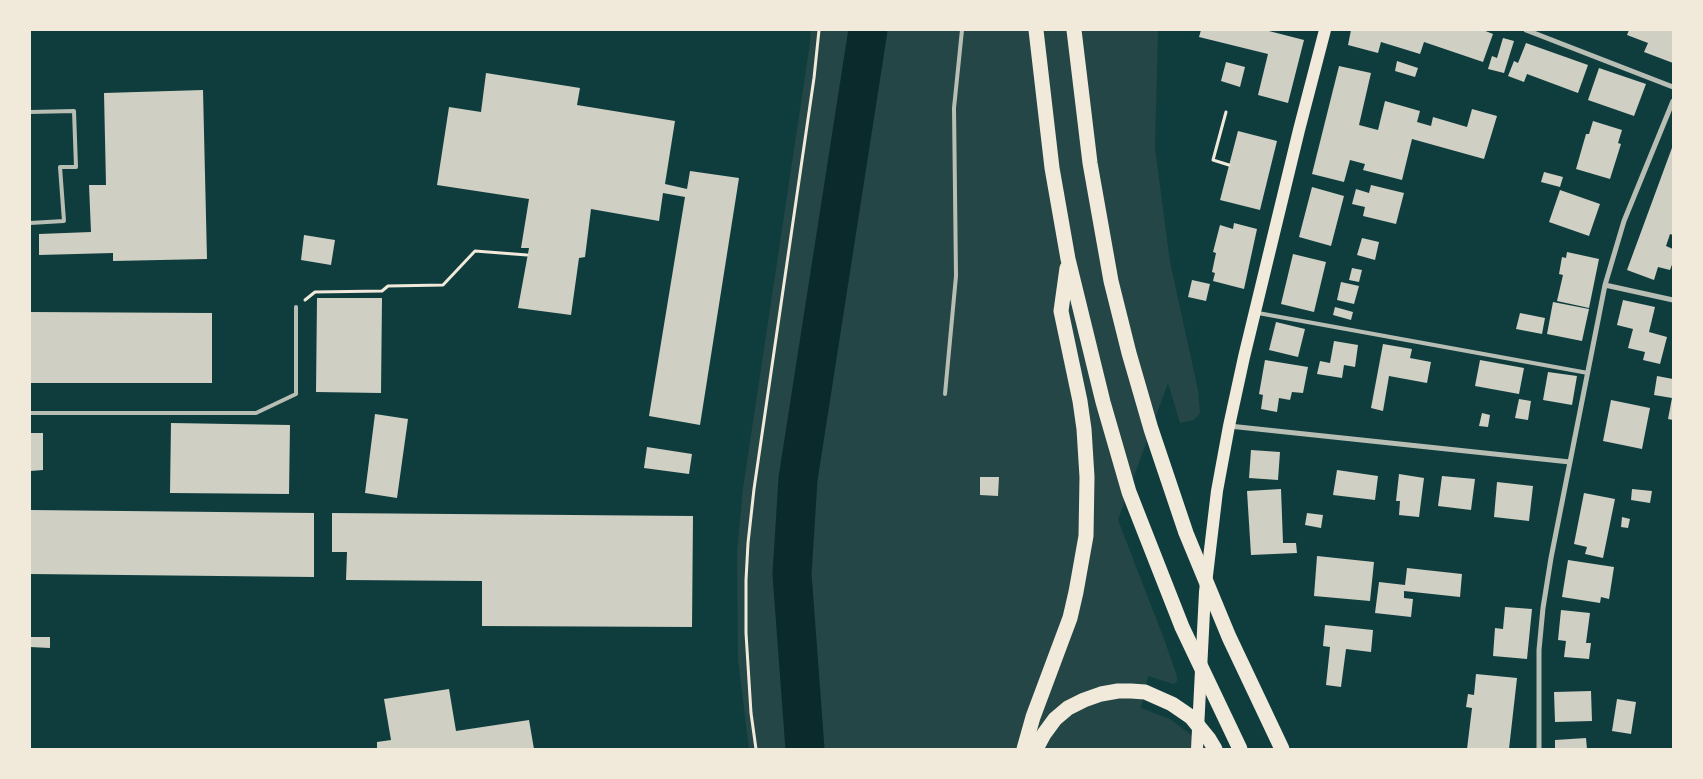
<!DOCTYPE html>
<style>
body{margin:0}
#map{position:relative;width:1703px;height:779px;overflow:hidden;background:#0f3d3e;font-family:Quicksand,sans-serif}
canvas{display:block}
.frame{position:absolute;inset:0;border:31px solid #f1e9da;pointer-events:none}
</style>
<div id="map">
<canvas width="1703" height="779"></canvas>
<div class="frame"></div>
</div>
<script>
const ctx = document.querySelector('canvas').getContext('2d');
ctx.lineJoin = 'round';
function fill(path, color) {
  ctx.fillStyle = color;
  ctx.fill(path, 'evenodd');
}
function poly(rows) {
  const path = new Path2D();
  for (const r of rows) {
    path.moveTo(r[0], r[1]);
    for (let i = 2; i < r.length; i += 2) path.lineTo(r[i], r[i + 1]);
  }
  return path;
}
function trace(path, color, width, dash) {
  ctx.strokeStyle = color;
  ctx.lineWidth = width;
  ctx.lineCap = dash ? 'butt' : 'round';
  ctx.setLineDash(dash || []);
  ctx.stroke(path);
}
const green = poly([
 [811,30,1158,30,1155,148,1170,262,1198,390,1200,413,1194,420,1180,423,1168,383,1118,520,1164,639,1177,676,1177,681,1174,684,1148,676,1141,708,1170,719,1198,740,1204,749,749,749,738,659,737,552,743,488,809,50]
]);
const river = poly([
 [805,749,792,574,798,479,868,30]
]);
const building = poly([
 [1201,30,1265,30,1304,40,1288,103,1258,95,1268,54,1199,37],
 [1351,30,1483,30,1493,34,1483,62,1424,42,1420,54,1381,42,1378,53,1348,45],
 [1629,30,1673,30,1673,63,1644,52,1648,43,1627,35],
 [1503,38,1514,41,1504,73,1488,69,1492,56,1497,58],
 [1526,43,1588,65,1578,93,1527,74,1524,82,1508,76,1514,61,1518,63],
 [1397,61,1418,68,1415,77,1395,71],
 [1226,62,1245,67,1240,87,1221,81],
 [1339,66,1371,73,1359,125,1378,130,1385,101,1420,111,1417,122,1431,126,1433,117,1467,127,1472,109,1497,116,1484,159,1412,139,1402,180,1363,170,1365,164,1350,160,1344,182,1312,174],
 [1599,68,1646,84,1634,116,1588,100],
 [486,73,580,88,577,105,675,121,665,184,687,189,690,171,739,178,700,425,649,416,685,197,663,193,659,221,591,209,585,257,579,258,571,315,518,308,529,248,521,248,529,199,437,185,449,107,481,112],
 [203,90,207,259,113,261,113,253,39,255,39,234,91,232,89,185,106,185,104,93],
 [1593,121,1622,130,1618,143,1621,144,1610,179,1576,169,1586,134,1589,134],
 [1238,131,1277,141,1260,210,1220,200],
 [1673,145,1673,235,1670,234,1666,246,1673,249,1673,262,1670,270,1658,267,1654,280,1627,270],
 [1544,172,1563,177,1560,187,1541,182],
 [1371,185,1404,193,1396,224,1363,216,1365,207,1352,204,1356,189,1369,193],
 [1312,187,1344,196,1331,246,1299,237],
 [1560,190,1600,204,1589,236,1549,222],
 [1234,223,1257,229,1244,289,1213,281,1215,273,1212,272,1216,253,1213,252,1220,225,1233,229],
 [304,235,335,240,331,265,301,260],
 [1362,238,1379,242,1375,260,1357,255],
 [1567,252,1599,259,1589,308,1557,301,1563,275,1559,274,1562,257,1566,258],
 [1293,254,1326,262,1314,312,1281,304],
 [1352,268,1362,270,1359,282,1349,280],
 [1192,280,1210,284,1206,301,1188,297],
 [1341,282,1359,286,1354,304,1337,300],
 [317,298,382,298,381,393,316,392],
 [1623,300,1655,307,1649,332,1667,337,1660,364,1643,360,1645,352,1628,348,1633,329,1617,325],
 [1553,302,1589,309,1582,341,1547,334],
 [1335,307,1353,312,1351,320,1333,315],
 [30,312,212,313,212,383,30,383],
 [1520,313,1545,318,1542,334,1516,329],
 [1276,322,1305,329,1298,357,1269,350],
 [1334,341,1358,345,1355,367,1344,365,1342,378,1317,374,1320,361,1330,363],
 [1383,344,1412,349,1410,358,1431,362,1427,383,1389,376,1383,411,1371,408],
 [1265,360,1308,367,1303,393,1292,392,1290,400,1279,398,1277,412,1261,409,1263,395,1259,394],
 [1480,360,1524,368,1519,394,1475,386],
 [1548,372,1577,376,1572,405,1543,400],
 [1657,376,1673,379,1673,420,1668,419,1672,398,1654,395],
 [1519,399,1531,401,1528,420,1515,418],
 [1611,400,1650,408,1642,449,1603,441],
 [1482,413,1490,415,1488,427,1479,426],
 [375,414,408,419,397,498,365,493],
 [171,423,290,425,289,494,170,493],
 [30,433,43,433,43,470,30,471],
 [647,447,692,454,689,474,644,468],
 [1251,450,1280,452,1278,480,1249,478],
 [1337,470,1378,476,1375,500,1333,495],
 [1399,474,1424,478,1419,517,1399,515,1400,501,1396,501],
 [1442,476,1475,479,1471,510,1438,506],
 [980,477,999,477,998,496,980,495],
 [1497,482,1533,486,1529,521,1494,517],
 [1281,489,1283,543,1296,543,1297,553,1251,555,1247,491],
 [1632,489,1652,491,1650,503,1631,500],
 [1584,493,1615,499,1603,558,1585,554,1587,547,1574,544],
 [30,510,314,513,314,577,30,574],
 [332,513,693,516,692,627,482,626,482,581,346,580,347,552,332,552],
 [1307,513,1323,515,1321,528,1305,525],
 [1622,517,1630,519,1628,528,1621,527],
 [1317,556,1374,562,1370,601,1314,596],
 [1568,560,1614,567,1609,599,1601,597,1600,603,1562,597],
 [1407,568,1462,574,1460,597,1404,591,1404,598,1413,599,1411,617,1375,613,1379,582,1405,585],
 [1505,607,1532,609,1527,659,1493,656,1495,628,1503,629],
 [1561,610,1590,613,1586,643,1591,643,1589,659,1564,657,1566,641,1558,640],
 [1325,625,1373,630,1371,652,1346,649,1341,687,1326,685,1330,647,1323,646],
 [30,637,50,637,50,648,30,647],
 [1476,674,1517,678,1509,749,1467,749,1472,708,1466,707,1468,694,1474,695],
 [449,689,456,731,529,720,534,749,377,749,377,742,391,740,384,699],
 [1591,691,1592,721,1555,722,1554,692],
 [1617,699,1636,702,1631,734,1612,731],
 [1586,738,1587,749,1555,749,1555,740]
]);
const path = poly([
 [1226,112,1213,160,1229,165],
 [305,300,315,292,382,291,388,286,443,285,475,251,527,255],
 [756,749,751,713,746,633,746,580,748,543,754,489,814,78,819,30]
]);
const service = poly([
 [30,112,74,111,76,167,60,167,64,221,30,223],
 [1258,313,1588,373],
 [945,394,956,276,954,108,962,30],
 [30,413,256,413,296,394,296,307]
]);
const minor = poly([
 [1526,30,1673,87],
 [1605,285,1673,300],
 [1229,426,1570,462],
 [1539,749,1539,650,1543,608,1551,558,1605,285,1624,221,1673,101]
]);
const primary = poly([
 [1197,749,1205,592,1217,491,1229,426,1244,357,1299,130,1325,30]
]);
const motorway = poly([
 [1036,30,1052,168,1068,259,1103,402,1129,492,1182,627,1240,749],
 [1074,30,1090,163,1111,281,1129,353,1151,429,1186,533,1229,637,1282,749],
 [1024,749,1033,717,1070,618,1076,592,1086,536,1087,477,1084,429,1080,401,1061,311,1067,268],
 [1036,749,1044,734,1055,719,1068,708,1084,700,1101,694,1118,691,1131,691,1145,692,1172,704,1191,717,1209,739,1215,749]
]);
fill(green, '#244646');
trace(river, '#0a2a2b', 39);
fill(building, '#cfcfc3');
trace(path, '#f1e9da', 3);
trace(service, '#b8beb3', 4);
trace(minor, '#b8beb3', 5);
trace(primary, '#f1e9da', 12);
trace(motorway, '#f1e9da', 15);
</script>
